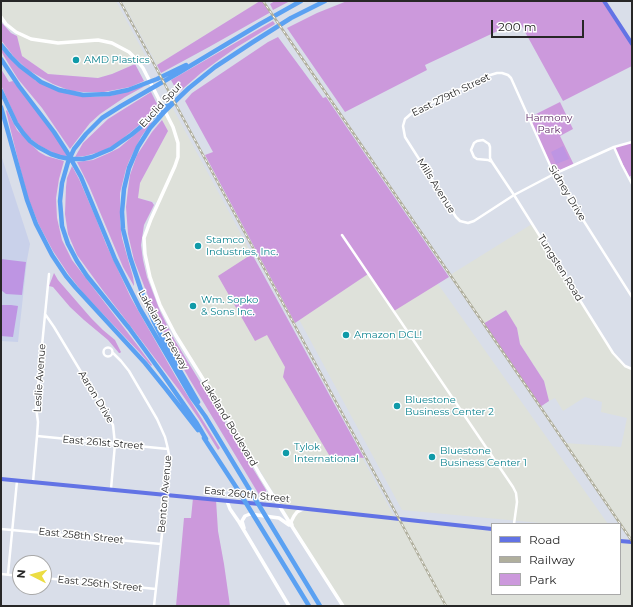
<!DOCTYPE html>
<html>
<head>
<meta charset="utf-8">
<style>
	body { margin:0 }
	#map { position:relative; width:633px; height:607px; overflow:hidden; background:#d9dee9; font-family:Montserrat,sans-serif }
	canvas { display:block }
	.frame { position:absolute; inset:0; border:2px solid #272727; pointer-events:none }
	.legend { position:absolute; left:491px; top:523px; width:130px; height:72px; box-sizing:border-box; background:#fff; border:1px solid #a9a9a9; margin:0; padding:5px 7px; list-style:none; font-size:12px; color:#272727 }
	.legend li { display:flex; align-items:center; gap:8px; height:20px }
	.legend b { width:20px; border:1px solid #a9a9a9 }
	.north { position:absolute; left:12px; top:555px; width:40px; height:40px; box-sizing:border-box; background:#fff; border:1px solid #a9a9a9; border-radius:50%; rotate:276deg; font-size:11px; font-weight:700; line-height:16px; text-align:center; color:#272727 }
	.north::after { content:''; display:block; margin:auto; width:14px; height:18px; background:#ecdd43; clip-path:polygon(50% 0,100% 100%,50% 72%,0 100%) }
	.scale { position:absolute; left:491px; top:20px; width:93px; height:18px; box-sizing:border-box; border:2px solid #272727; border-top:0; padding-left:5px; font-size:12px; line-height:14px; white-space:nowrap; color:#272727; -webkit-text-stroke:3px #fff; paint-order:stroke }
</style>
</head>
<body>
<div id="map">
<canvas width="633" height="607"></canvas>
<div class="frame"></div>
<ul class="legend">
<li><b style="height:5px;background:#6273e5"></b>Road</li>
<li><b style="height:5px;background:#b0af9d"></b>Railway</li>
<li><b style="height:11px;background:#cc99dc"></b>Park</li>
</ul>
<div class="north">N</div>
<div class="scale">200 m</div>
</div>
<script>
const c = document.querySelector('canvas').getContext('2d');
c.lineJoin = 'round';
function paint(path, color) {
  c.fillStyle = color;
  c.fill(path, 'evenodd');
}
function poly(rows) {
  const path = new Path2D();
  for (const r of rows) {
    if (r.length === 3) {
      path.moveTo(r[0] + r[2], r[1]);
      path.arc(r[0], r[1], r[2], 0, 2 * Math.PI);
      continue;
    }
    path.moveTo(r[0], r[1]);
    for (let i = 2; i < r.length; i += 2) path.lineTo(r[i], r[i + 1]);
  }
  return path;
}
function strokePath(path, color, width, dash) {
  c.strokeStyle = color;
  c.lineWidth = width;
  c.lineCap = dash ? 'butt' : 'round';
  c.setLineDash(dash || []);
  c.stroke(path);
}
function write(font, color, halo, rows, align = 'center') {
  c.font = font + ' Montserrat,sans-serif';
  c.lineWidth = 3;
  c.setLineDash([]);
  c.textBaseline = 'middle';
  c.strokeStyle = halo;
  c.fillStyle = color;
  for (const [text, x, y, turn = 0] of rows) {
    c.save();
    c.translate(x, y);
    c.rotate((+turn || 0) * Math.PI / 180);
    c.textAlign = isNaN(turn) ? turn : align;
    if (halo) c.strokeText(text, 0, 0);
    c.fillText(text, 0, 0);
    c.restore();
  }
}
const industrial = poly([
	[1,1,116,1,146,57,138,62,112,74,98,78,48,74,22,56,16,32,1,17],
	[122,1,260,1,157,65],
	[171,105,395,518,492,529,492,594,620,594,620,541,632,543,632,606,343,606,195,365,160,305,150,277,144,238,158,203,148,200,138,198,140,183,168,131,160,116],
	[326,126,608,524,551,524,402,510,227,186],
	[532,224,613,353,625,366,632,369,632,541,565,443,621,447,627,418,601,412,602,402,585,397,563,411,555,398,549,401,544,381,520,344,517,328,505,310,483,324,450,275]
]);
const education = poly([
	[1,155,30,244,27,260,18,342,1,341]
]);
const green = poly([
	[260,1,263,1,271,12,209,47,161,73,157,65],
	[275,1,290,1,273,10,270,4],
	[347,1,604,1,632,44,632,66,563,101,519,21,425,65,427,70,345,112,287,28,317,13],
	[273,21,275,24,237,47,220,59,201,73,178,93,171,80],
	[1,22,11,33,17,36,22,56,48,74,98,78,112,74,135,64,144,81,130,87,104,92,83,92,71,91,53,84,28,70,14,57,1,40],
	[278,37,323,98,326,97,449,277,394,311,368,274,295,323,205,155,213,152,185,101,192,93,268,42],
	[1,47,36,81,89,97,110,96,145,86,125,97,100,114,90,123,70,149,42,108,18,79,8,63,1,51],
	[1,69,9,82,13,81,51,130,67,155,66,157,58,155,40,146,31,139,24,132,16,119,1,85],
	[151,92,159,108,149,117,116,144,103,151,85,156,75,157,83,143,108,119],
	[560,102,573,129,560,136,574,165,554,174,528,118],
	[7,110,17,130,39,152,46,156,64,161,59,179,56,198,57,218,62,240,72,260,138,346,152,365,151,366,140,353,83,293,69,275,53,251,39,225,28,198,19,164,6,111],
	[162,120,168,131,140,183,138,198,152,202,154,205,144,225,141,245,143,260,147,277,160,311,174,339,266,490,266,493,263,498,261,498,190,380,173,350,155,314,134,260,128,234,126,207,128,189,130,175,137,155,152,132],
	[151,121,152,122,141,137,130,159,126,169,120,193,120,221,122,238,133,277,134,284,134,286,123,267,89,186,77,162,93,160,109,153,119,148],
	[632,142,632,175,629,177,614,147],
	[72,166,79,179,95,216,106,244,131,298,176,377,220,448,218,450,199,419,179,390,122,315,104,292,77,255,68,234,65,214,66,187,67,178],
	[252,254,364,458,329,455,283,377,285,367,267,335,255,341,218,276],
	[54,273,58,280,91,318,103,330,115,340,121,352,120,353,119,353,108,340,84,320,70,307,53,287,49,286],
	[506,310,517,328,520,344,544,381,549,401,540,407,483,324],
	[193,498,216,500,218,531,224,564,230,606,176,606,184,518,191,518]
]);
const pitch = poly([
	[563,146,569,159,556,164,551,152],
	[1,259,26,262,22,295,6,294,1,290],
	[1,305,11,305,18,306,13,337,1,336]
]);
const street = poly([
	[632,142,614,147,554,174,514,195,474,221,468,223,460,221,456,217,405,137,403,126,405,119,413,112,487,76,497,73,502,73,508,75,511,78,554,174,632,297],
	[614,147,622,165,632,184],
	[492,162,488,160,477,159,474,157,471,150,474,143,477,141,483,140,489,144,490,147,490,158,492,162,514,195,598,329,613,353,625,366,632,369],
	[342,235,513,487,516,493,517,502,514,524],
	[45,314,54,327,113,425,115,444,111,489],
	[108,352,4.5],
	[113,353,121,361,129,371,157,419,165,437,168,449,170,462,154,606],
	[37,436,168,449],
	[33,482,37,436,38,422,36,407,49,274],
	[1,529,161,544],
	[1,574,20,576],
	[8,574,17,481],
	[44,578,156,589]
]);
const secondary = poly([
	[1,17,6,24,16,32,31,39,58,43,98,40,112,43,129,52,135,58,143,68,173,127,178,143,178,157,175,166,151,219,144,238,145,254,150,277,160,305,175,334,236,432,260,475,293,528,343,606],
	[227,501,230,509,239,522,289,606],
	[292,525,291,522,294,516,297,512,303,509],
	[244,528,242,521,245,516,250,514,279,518,289,525]
]);
const primary = poly([
	[604,1,632,44],
	[1,479,280,506,492,529],
	[620,541,632,542]
]);
const highway = poly([
	[1,45,11,57,20,66,41,82,59,90,83,95,109,94,128,90,157,79,186,65],
	[1,59,19,86,54,132,67,152,81,177,115,259,140,309,192,398,205,416,320,606],
	[1,91,16,123,23,133,30,141,38,147,51,154,60,157,70,159,83,159,92,157,111,149,131,135,170,103],
	[1,107,27,200,36,224,52,255,66,276,76,288,145,363,166,389,198,430],
	[198,402,172,357,154,322,141,290,130,257,123,229,122,212,124,189,129,168,138,147,150,128,166,110,189,88,215,67,253,42,291,18,325,1],
	[204,438,238,490,309,606],
	[206,439,196,422,164,376,129,328,87,276,77,261,68,244,62,226,60,201,62,183,68,162,74,149,86,134,102,118,121,106,180,72,260,24,301,1]
]);
const rail = poly([
	[120,1,446,606],
	[263,1,632,541]
]);
const markers = [
	[76,60,4,"#0f9aa8"],
	[198,246,4,"#0f9aa8"],
	[193,306,4,"#0f9aa8"],
	[346,335,4,"#0f9aa8"],
	[397,406,4,"#0f9aa8"],
	[286,453,4,"#0f9aa8"],
	[432,457,4,"#0f9aa8"]
];
const cultureNames = [
	["AMD Plastics",84,60],
	["Stamco",206,240],
	["Industries, Inc.",206,252],
	["Wm. Sopko",201,300],
	["& Sons Inc.",201,312],
	["Amazon DCL!",354,335],
	["Bluestone",405,400],
	["Business Center 2",405,412],
	["Tylok",294,447],
	["International",294,459],
	["Bluestone",440,451],
	["Business Center 1",440,463]
];
const streetNames = [
	["East 279th Street",451,95,-26],
	["Euclid Spur",161,105,-47],
	["Mills Avenue",436,186,58],
	["Sidney Drive",567,193,59],
	["Tungsten Road",560,268,58],
	["Lakeland Freeway",163,330,60],
	["Leslie Avenue",40,378,-86],
	["Aaron Drive",96,397,59],
	["Lakeland Boulevard",229,423,59],
	["East 261st Street",103,443,5],
	["Benton Avenue",165,494,-85],
	["East 260th Street",247,495,6],
	["East 258th Street",81,536,6],
	["East 256th Street",100,584,6]
];
const parkNames = [
	["Harmony",549,118],
	["Park",549,130]
];
paint(industrial, '#dee1da');
paint(education, '#c9d1ea');
paint(green, '#cc99dc');
paint(pitch, '#be95e3');
strokePath(street, '#fff', 2.5);
strokePath(secondary, '#fff', 3.5);
strokePath(primary, '#6273e5', 4);
strokePath(highway, '#5ba1f2', 4.5);
strokePath(rail, '#b0af9d', 2.5);
strokePath(rail, '#fff', 1, [3]);
for (const [x, y, r, color] of markers) {
  const dot = new Path2D();
  dot.arc(x, y, r, 0, 2 * Math.PI);
  c.fillStyle = color;
  c.fill(dot);
  strokePath(dot, '#fff', 1.5);
}
write('10px', '#0d838f', '#fff', cultureNames, 'left');
write('10px', '#272727', '#fff', streetNames);
write('10px', '#561e5d', '#fff', parkNames);
</script>
</body>
</html>
